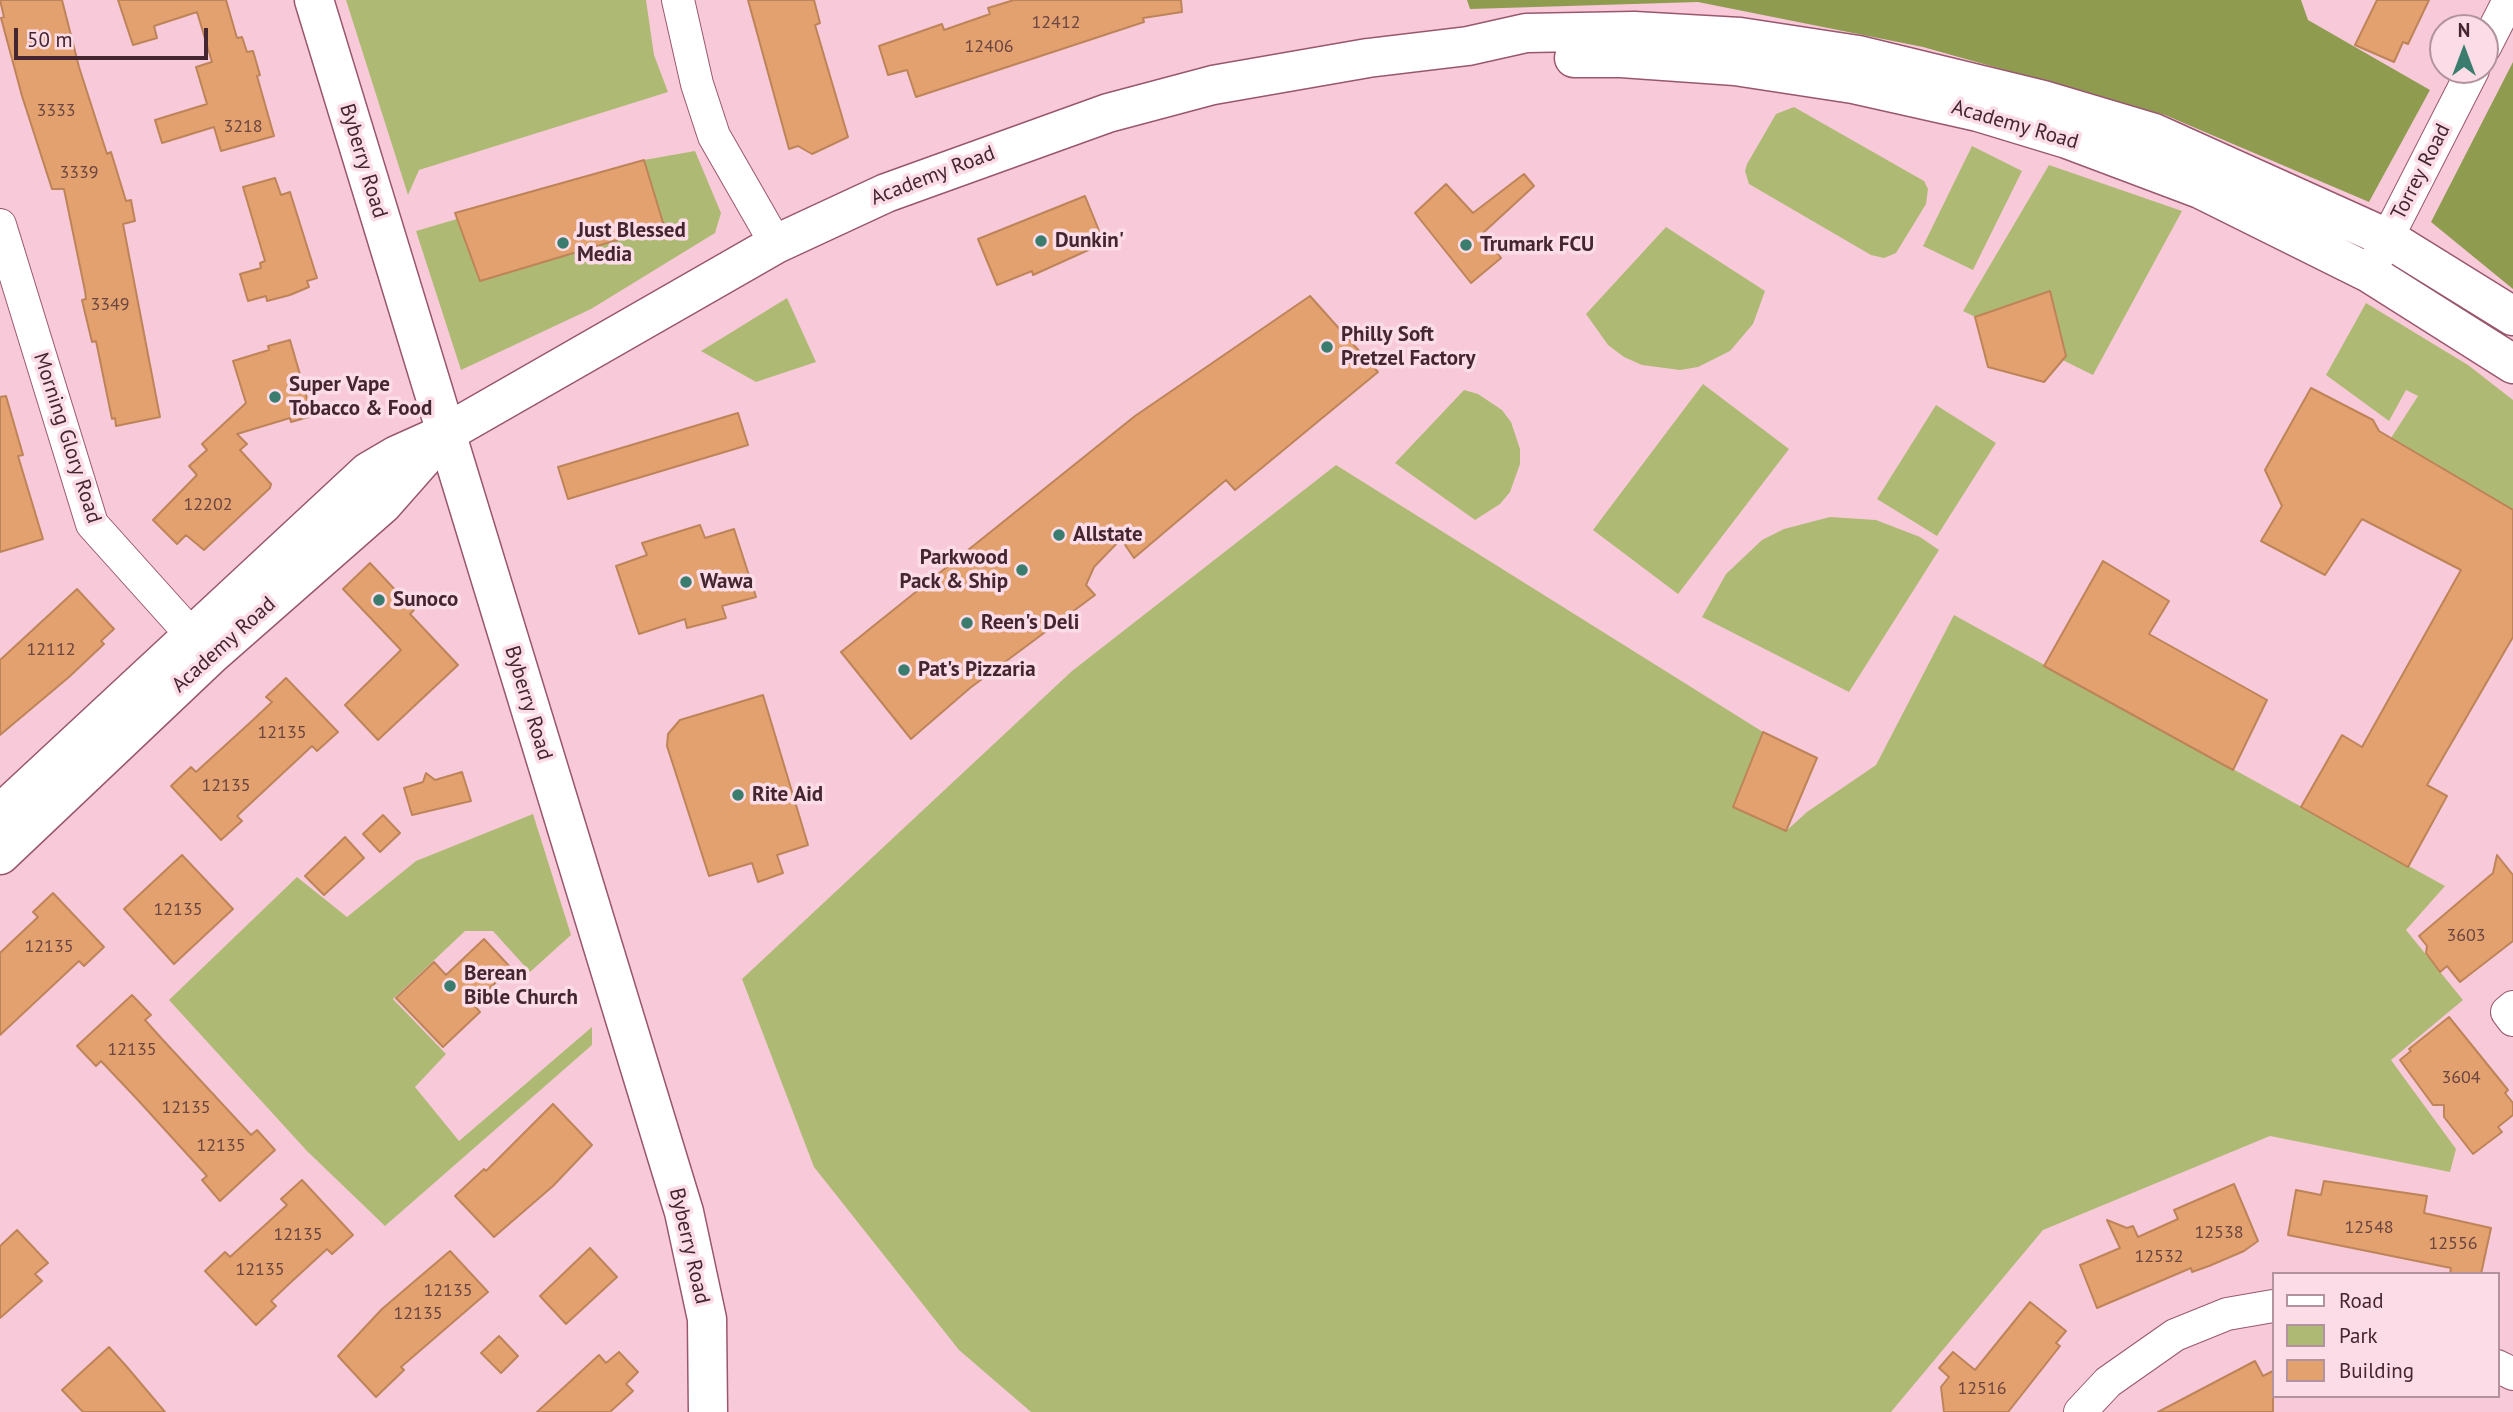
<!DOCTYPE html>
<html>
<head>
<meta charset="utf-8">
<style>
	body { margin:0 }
	#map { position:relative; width:2513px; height:1412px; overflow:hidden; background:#f8cad9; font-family:"PT Sans",sans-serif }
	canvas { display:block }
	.legend { position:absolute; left:2272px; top:1272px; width:228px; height:126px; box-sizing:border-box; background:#fcdce6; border:2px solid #b2939d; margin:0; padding:9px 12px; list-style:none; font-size:21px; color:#432630 }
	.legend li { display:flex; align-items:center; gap:14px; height:35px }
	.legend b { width:35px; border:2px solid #b2939d }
	.north { position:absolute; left:2429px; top:14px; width:70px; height:70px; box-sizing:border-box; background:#fcdce6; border:2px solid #b2939d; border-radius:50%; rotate:0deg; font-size:19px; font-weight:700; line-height:28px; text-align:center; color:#432630 }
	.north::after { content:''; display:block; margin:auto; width:24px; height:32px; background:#3a7d6e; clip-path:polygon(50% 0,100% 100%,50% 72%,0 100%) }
	.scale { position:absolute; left:14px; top:28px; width:194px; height:32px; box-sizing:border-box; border:4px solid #432630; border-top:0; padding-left:9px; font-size:21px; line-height:24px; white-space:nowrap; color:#432630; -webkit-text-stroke:5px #fcdce6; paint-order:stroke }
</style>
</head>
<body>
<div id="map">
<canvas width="2513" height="1412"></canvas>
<ul class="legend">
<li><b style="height:9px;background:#fff"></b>Road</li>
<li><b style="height:19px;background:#aeba74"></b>Park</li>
<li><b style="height:19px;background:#e3a16f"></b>Building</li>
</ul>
<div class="north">N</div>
<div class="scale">50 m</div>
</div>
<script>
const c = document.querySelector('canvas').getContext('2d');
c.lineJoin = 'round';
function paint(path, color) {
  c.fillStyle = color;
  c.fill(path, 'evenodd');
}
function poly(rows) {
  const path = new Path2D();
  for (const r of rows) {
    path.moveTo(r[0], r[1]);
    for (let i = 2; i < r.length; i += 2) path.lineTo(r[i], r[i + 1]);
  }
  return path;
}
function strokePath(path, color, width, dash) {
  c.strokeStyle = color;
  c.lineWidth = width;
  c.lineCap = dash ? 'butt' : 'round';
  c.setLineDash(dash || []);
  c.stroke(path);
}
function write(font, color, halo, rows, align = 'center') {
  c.font = font + ' "PT Sans",sans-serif';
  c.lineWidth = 7;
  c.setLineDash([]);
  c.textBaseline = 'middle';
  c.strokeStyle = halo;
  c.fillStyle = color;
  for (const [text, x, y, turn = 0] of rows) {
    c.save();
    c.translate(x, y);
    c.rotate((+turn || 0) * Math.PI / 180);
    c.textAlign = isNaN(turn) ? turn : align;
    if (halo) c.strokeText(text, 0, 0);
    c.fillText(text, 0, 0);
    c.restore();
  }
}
const green = poly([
	[346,0,646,0,654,55,668,92,419,170,408,195],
	[1794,107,1924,181,1928,189,1926,204,1896,253,1884,258,1871,255,1749,184,1745,171,1747,164,1776,114],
	[1972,146,2022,171,1973,270,1923,246],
	[695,151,721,213,715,233,591,309,461,370,416,231,457,219,480,281,664,226,644,160],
	[2049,165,2182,211,2093,375,1963,311],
	[1666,227,1765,291,1753,324,1730,351,1698,367,1680,370,1642,365,1624,357,1608,345,1586,314],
	[787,298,816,362,756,382,701,351],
	[2366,303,2468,365,2513,400,2513,510,2391,438,2418,396,2406,390,2389,421,2326,375],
	[1703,384,1789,449,1678,594,1593,530],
	[1464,390,1478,394,1502,410,1511,422,1520,449,1520,464,1510,492,1500,504,1475,520,1395,463],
	[1936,405,1996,443,1937,536,1877,499],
	[1336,465,1763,732,1734,807,1786,831,1807,812,1876,765,1954,615,2445,886,2406,930,2463,1000,2391,1060,2456,1149,2450,1172,2270,1136,2043,1230,1891,1412,1031,1412,959,1350,814,1167,742,979,1072,671],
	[1830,517,1876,520,1920,537,1939,550,1849,692,1702,617,1726,574,1762,540,1784,529],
	[533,814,571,935,530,972,493,931,465,931,393,999,446,1054,415,1087,459,1141,592,1027,592,1045,385,1226,307,1151,169,1000,297,877,347,917,416,861]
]);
const forest = poly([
	[1467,0,2301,0,2308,20,2430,90,2369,202,2165,115,1923,47,1698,2,1470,9],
	[2513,62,2513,289,2431,222]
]);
const building = poly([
	[0,0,62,0,79,67,107,154,111,152,126,201,131,200,135,221,123,224,160,417,116,426,115,418,112,419,96,341,92,342,82,300,86,299,85,291,64,189,52,189,22,96,1,18,4,17,0,0],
	[118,0,226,0,237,38,242,37,247,52,253,51,260,75,257,76,274,136,221,151,214,127,162,143,155,120,207,104,196,67,212,62,197,12,154,26,157,38,133,45,118,0],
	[748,0,814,0,820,23,815,25,848,137,812,154,798,146,789,149,748,0],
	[1014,0,1181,0,1182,12,1143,18,1144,22,916,97,907,70,888,75,879,46,942,24,944,30,990,14,988,8,1014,0],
	[2377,0,2429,0,2408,44,2403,42,2394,62,2355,45,2377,0],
	[644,160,664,226,480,281,455,213,644,160],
	[1524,174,1534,186,1483,233,1501,258,1471,283,1415,213,1446,184,1473,213,1524,174],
	[275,178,281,195,290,192,317,278,307,281,309,287,290,295,267,301,266,296,248,301,240,274,261,268,260,263,265,261,243,187,275,178],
	[1085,196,1104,243,1033,275,1032,271,997,285,978,239,1085,196],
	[2050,291,2066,356,2044,382,1988,367,1975,317,2050,291],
	[1310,296,1378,372,1235,490,1226,480,1134,558,1121,539,1094,567,1086,585,1095,595,970,688,911,739,841,652,1135,416,1310,296],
	[290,340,312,416,291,422,290,418,237,434,247,444,240,450,271,484,270,488,204,550,186,535,177,544,153,520,197,475,189,466,207,450,202,444,246,403,233,361,269,350,268,346,290,340],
	[2311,388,2373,420,2379,431,2513,510,2513,637,2427,785,2447,796,2408,867,2301,807,2342,735,2362,747,2461,570,2362,519,2325,575,2261,541,2282,506,2265,470,2311,388],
	[6,396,23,455,18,456,43,539,0,552,0,397,6,396],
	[738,413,748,445,568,499,558,467,738,413],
	[700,525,705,538,734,529,756,597,722,606,726,618,687,628,685,619,639,634,616,566,647,555,642,543,700,525],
	[2103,561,2169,601,2149,634,2267,700,2233,770,2044,666,2103,561],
	[370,563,414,610,410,614,458,665,378,740,345,705,401,650,343,589,370,563],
	[77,589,114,629,101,641,104,644,69,677,0,735,0,660,77,589],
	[286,678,338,732,317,751,312,746,237,816,242,821,221,840,171,786,191,767,196,772,253,720,272,702,266,697,286,678],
	[763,695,808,845,777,855,783,873,758,882,752,863,709,876,667,746,668,734,680,720,763,695],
	[1763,732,1817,758,1786,831,1733,807,1763,732],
	[462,772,471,801,412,815,404,788,423,782,426,773,435,780,462,772],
	[383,815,400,833,380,852,363,834,383,815],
	[345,837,364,858,324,895,305,876,345,837],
	[182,855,233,909,174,964,124,909,182,855],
	[2497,855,2513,875,2513,941,2460,982,2447,966,2440,972,2426,953,2427,946,2419,936,2493,873,2497,855],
	[53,893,104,947,84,966,79,961,0,1035,0,953,38,917,33,912,53,893],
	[484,939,511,968,473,1004,480,1012,443,1047,396,998,434,962,446,975,484,939],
	[132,995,151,1015,145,1020,162,1039,251,1135,257,1130,275,1150,220,1201,202,1180,207,1176,137,1099,101,1061,96,1066,77,1046,132,995],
	[2449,1017,2508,1090,2505,1093,2513,1103,2513,1115,2498,1127,2502,1132,2473,1154,2444,1117,2444,1105,2433,1105,2400,1060,2411,1051,2409,1049,2449,1017],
	[553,1104,592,1145,553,1186,494,1237,455,1196,484,1169,486,1171,553,1104],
	[302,1180,353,1235,332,1254,327,1249,290,1283,271,1301,276,1306,256,1325,205,1271,225,1252,230,1257,287,1205,281,1199,302,1180],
	[2324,1181,2427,1196,2424,1213,2491,1228,2481,1274,2450,1274,2451,1268,2288,1235,2296,1190,2321,1195,2324,1181],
	[2234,1184,2258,1241,2244,1251,2209,1266,2192,1272,2191,1268,2097,1308,2080,1265,2120,1248,2107,1220,2127,1228,2133,1226,2138,1237,2178,1219,2174,1210,2234,1184],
	[17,1230,48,1263,35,1274,42,1281,0,1318,0,1246,17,1230],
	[590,1248,617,1277,566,1324,540,1296,590,1248],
	[450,1251,488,1292,401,1367,404,1370,376,1397,338,1356,382,1309,450,1251],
	[2030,1302,2066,1331,2056,1343,2060,1346,2008,1412,1944,1412,1941,1387,1949,1377,1939,1368,1953,1352,1975,1370,2030,1302],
	[499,1336,518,1356,501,1373,481,1353,499,1336],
	[109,1347,127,1367,165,1412,83,1412,62,1390,109,1347],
	[619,1352,638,1372,626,1384,633,1391,610,1412,537,1412,599,1355,606,1363,619,1352],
	[2255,1361,2263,1376,2273,1371,2273,1412,2158,1412,2255,1361]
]);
const minor = poly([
	[678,0,697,84,714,136,776,244],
	[2485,47,2509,0],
	[0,225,92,524,207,652],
	[2376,260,2473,70],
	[2513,1007,2507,1012,2513,1020],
	[2497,1366,2513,1374],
	[2080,1412,2108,1382,2175,1335,2227,1314,2273,1306]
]);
const tertiary = poly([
	[314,0,684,1212,707,1319,708,1412]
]);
const secondary = poly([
	[1574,58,1621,58,1735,66,1853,84,1978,112,2067,139,2200,189,2369,273,2513,364],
	[0,814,368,472,397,455,446,433,776,244,886,193,1108,113,1213,85,1368,58,1468,46,1526,33,1634,31,1740,37,1858,55,2043,100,2154,133,2387,238,2513,316],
	[0,855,211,655,383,504,435,445]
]);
const markers = [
	[1041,241,7,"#3a7d6e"],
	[563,243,7,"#3a7d6e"],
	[1466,245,7,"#3a7d6e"],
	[1327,347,7,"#3a7d6e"],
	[275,397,7,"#3a7d6e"],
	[1059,535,7,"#3a7d6e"],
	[1022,570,7,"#3a7d6e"],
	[686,582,7,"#3a7d6e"],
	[379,600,7,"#3a7d6e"],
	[967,623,7,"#3a7d6e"],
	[904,670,7,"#3a7d6e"],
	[738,795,7,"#3a7d6e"],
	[450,986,7,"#3a7d6e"]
];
const numberNames = [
	["12412",1056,23],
	["12406",989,47],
	["3333",56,111],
	["3218",243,127],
	["3339",79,173],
	["3349",110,305],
	["12202",208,505],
	["12112",51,650],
	["12135",282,733],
	["12135",226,786],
	["12135",178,910],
	["3603",2466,936],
	["12135",49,947],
	["12135",132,1050],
	["3604",2461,1078],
	["12135",186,1108],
	["12135",221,1146],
	["12548",2369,1228],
	["12538",2219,1233],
	["12135",298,1235],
	["12556",2453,1244],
	["12532",2159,1257],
	["12135",260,1270],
	["12135",448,1291],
	["12135",418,1314],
	["12516",1982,1389]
];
const streetNames = [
	["Academy Road",2015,125,16],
	["Byberry Road",363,161,73],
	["Torrey Road",2421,172,-63],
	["Academy Road",933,176,-21],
	["Morning Glory Road",67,438,72],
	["Academy Road",224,645,-42],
	["Byberry Road",528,703,73],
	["Byberry Road",689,1246,77]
];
const poiNames = [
	["Just Blessed",577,231],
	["Media",577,255],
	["Dunkin'",1055,241],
	["Trumark FCU",1480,245],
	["Philly Soft",1341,335],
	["Pretzel Factory",1341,359],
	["Super Vape",289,385],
	["Tobacco & Food",289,409],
	["Allstate",1073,535],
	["Parkwood",1008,558,"right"],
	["Pack & Ship",1008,582,"right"],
	["Wawa",700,582],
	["Sunoco",393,600],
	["Reen's Deli",981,623],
	["Pat's Pizzaria",918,670],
	["Rite Aid",752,795],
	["Berean",464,974],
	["Bible Church",464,998]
];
paint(green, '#aeba74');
paint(forest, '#8f9c50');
paint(building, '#e3a16f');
strokePath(building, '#be8459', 2);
strokePath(minor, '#99576f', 34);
strokePath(tertiary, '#99576f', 41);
strokePath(secondary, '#99576f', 41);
strokePath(minor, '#fff', 32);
strokePath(tertiary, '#fff', 38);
strokePath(secondary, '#fff', 38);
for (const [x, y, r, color] of markers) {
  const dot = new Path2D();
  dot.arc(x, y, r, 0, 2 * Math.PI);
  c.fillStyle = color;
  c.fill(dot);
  strokePath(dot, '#fcdce6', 2.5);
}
write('18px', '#6b4540', null, numberNames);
write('21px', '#432630', '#fcdce6', streetNames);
write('bold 21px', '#432630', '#fcdce6', poiNames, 'left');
</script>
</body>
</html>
